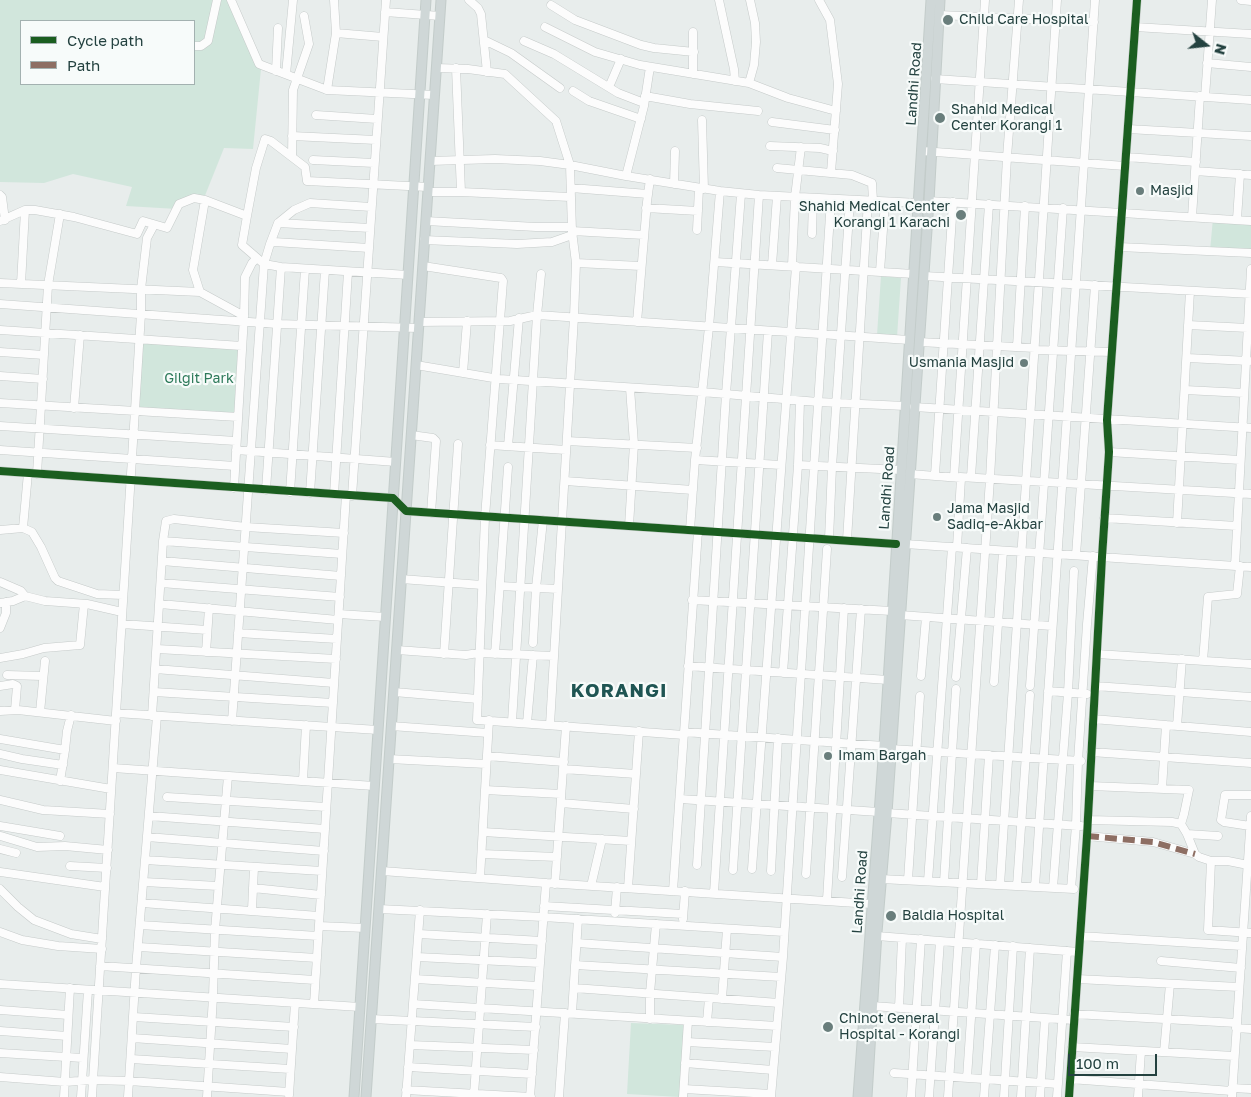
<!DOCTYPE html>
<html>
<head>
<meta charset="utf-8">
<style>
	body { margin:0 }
	#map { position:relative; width:1251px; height:1097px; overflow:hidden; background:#e8edec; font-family:"Golos Text",sans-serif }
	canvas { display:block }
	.legend { position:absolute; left:20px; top:20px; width:175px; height:65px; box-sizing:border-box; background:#f7fbfa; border:1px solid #a3b1b0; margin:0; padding:6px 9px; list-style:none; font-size:15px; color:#244240 }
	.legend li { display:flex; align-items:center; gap:10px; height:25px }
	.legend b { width:25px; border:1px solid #a3b1b0 }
	.north { position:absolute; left:1181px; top:20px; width:50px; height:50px; -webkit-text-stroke:4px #f7fbfa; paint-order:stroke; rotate:106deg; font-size:14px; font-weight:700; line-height:20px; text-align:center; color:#244240 }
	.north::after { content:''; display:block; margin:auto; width:18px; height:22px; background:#244240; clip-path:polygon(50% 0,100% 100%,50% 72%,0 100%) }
	.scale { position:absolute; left:1068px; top:1054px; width:89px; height:22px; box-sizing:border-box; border:2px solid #244240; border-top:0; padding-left:6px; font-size:15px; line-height:18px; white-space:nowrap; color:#244240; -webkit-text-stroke:4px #f7fbfa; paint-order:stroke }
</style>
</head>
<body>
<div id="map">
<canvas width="1251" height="1097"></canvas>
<ul class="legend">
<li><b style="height:6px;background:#1b5e20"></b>Cycle path</li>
<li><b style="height:6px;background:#8d6e63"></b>Path</li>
</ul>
<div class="north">N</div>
<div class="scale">100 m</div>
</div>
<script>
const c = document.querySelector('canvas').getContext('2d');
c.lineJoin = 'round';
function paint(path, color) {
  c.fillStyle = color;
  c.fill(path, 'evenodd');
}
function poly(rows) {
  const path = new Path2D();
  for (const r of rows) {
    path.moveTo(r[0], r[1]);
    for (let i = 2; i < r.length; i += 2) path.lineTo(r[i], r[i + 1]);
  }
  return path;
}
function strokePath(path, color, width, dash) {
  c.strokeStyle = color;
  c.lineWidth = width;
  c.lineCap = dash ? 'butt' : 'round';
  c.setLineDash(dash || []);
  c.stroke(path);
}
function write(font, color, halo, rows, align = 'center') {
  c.font = font + ' "Golos Text",sans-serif';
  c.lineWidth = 4.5;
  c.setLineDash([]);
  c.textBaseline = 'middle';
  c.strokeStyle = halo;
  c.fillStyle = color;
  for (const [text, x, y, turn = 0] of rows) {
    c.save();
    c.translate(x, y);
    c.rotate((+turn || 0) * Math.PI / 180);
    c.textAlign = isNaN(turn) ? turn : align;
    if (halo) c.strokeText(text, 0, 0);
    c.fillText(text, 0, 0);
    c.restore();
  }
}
const green = poly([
	[0,0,229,0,261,69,253,149,224,148,204,198,196,197,177,209,126,206,132,187,73,174,44,183,0,182],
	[21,21,194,21,194,84,21,84],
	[1213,218,1251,221,1251,253,1210,251],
	[881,276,901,278,897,337,877,335],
	[139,340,242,346,238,417,135,412],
	[631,1023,684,1025,680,1097,627,1094]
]);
const minor = poly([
	[231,0,259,64,264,66,327,90,434,95],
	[469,0,478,8,481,14,487,72],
	[719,0,734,69,735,81],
	[819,0,830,20,838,84,831,172],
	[1241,0,1251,1],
	[551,5,575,20,641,45,654,48,694,52],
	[385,12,440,16],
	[939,15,1094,22],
	[545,27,595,52,640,65,749,83,788,98,836,111],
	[1135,27,1251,34],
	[336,33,383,37],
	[484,40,511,53,560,88],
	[524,41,554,54,618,93,644,103],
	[194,46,201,46,208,41,217,0],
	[1207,63,1251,67],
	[436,68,468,69,505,74,556,121,570,165,572,231,576,263,574,317,550,725],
	[456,68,461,192],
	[276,71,278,28],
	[286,74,293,0],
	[693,74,693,32],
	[935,79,1251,100],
	[749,83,754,65,756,42,755,23,750,0],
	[609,87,621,59],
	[327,90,336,33,334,0],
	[573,91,589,101,641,119],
	[645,96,690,104,758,111],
	[1205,97,1212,0],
	[316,115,377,119],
	[702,120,704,189],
	[772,122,835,130],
	[1128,129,1251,136],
	[292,136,376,140],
	[770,146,820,148,833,151],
	[922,151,1125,166],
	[292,156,293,90,309,44,304,16],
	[1126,157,1196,162],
	[313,160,374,163],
	[430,161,495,159,540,161,570,165,626,176,720,191,759,195,919,203],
	[777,168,852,175,872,183,873,201],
	[1195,171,1251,175],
	[626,176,644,106,650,67],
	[674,184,675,151],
	[571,188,648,194],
	[428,192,461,192,570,197],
	[0,195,2,197,5,220],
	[929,201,1251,221],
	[646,208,698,211],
	[247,216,256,168,265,139,271,141,305,167,307,181,428,187],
	[1192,217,1200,96],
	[1237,219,1240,174],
	[0,221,25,210,35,210,74,217,137,234,143,221,167,228,179,204,194,198,205,200,247,216,242,245,264,264,281,267,408,275],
	[426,221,536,227,572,227],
	[278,223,370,228],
	[697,230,699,188],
	[572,231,644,235],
	[812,234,813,198],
	[424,240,517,244,552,242,572,235],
	[270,244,278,223,294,210,310,203,371,207],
	[1119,247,1251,253],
	[715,262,914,274],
	[576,263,641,266],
	[772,265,777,196],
	[423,266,501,278,503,281,485,517,477,720,684,735],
	[792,266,795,197,801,147],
	[880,271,885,202],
	[924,276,1251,294],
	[0,283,200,292,244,316],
	[21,284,25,210],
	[200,292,193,270,205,200],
	[0,304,277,324,418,328],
	[419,322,510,321,537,315,909,340],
	[637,322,647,202,650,179],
	[1188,325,1248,328],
	[0,330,242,346],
	[919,342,1035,348],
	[1017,347,1025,206],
	[1035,350,1112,352],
	[0,352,44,355],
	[1187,358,1249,361],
	[416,365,499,379,702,392,818,402,905,406],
	[463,373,467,321],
	[0,376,43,379],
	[1185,390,1244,393],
	[0,403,238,417],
	[914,407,1251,428],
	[74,408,80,335],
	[0,426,236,441],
	[411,435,433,438,436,441,431,513],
	[567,441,697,448],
	[490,445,566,450],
	[508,446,519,318],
	[0,450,235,466],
	[236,450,396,462],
	[1109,452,1240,460],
	[695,460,781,465],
	[798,465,901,470],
	[0,471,393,498,406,511,896,544],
	[37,474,48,285,60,214],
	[910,474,961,478,957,547],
	[935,475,953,202],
	[954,477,985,0],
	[960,477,1251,494],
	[971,477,989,204],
	[565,481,693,490],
	[234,488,244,316,245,277,252,263,257,258],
	[266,490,281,267],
	[290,492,305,269],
	[310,493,325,270],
	[334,494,348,272],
	[352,496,386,0],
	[1104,518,1237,526],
	[1177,523,1190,291],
	[629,526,634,444,630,388],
	[23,528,28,473],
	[0,530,23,528,32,532,41,547,55,578,58,581,97,594,123,595],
	[690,530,695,460,709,327,720,191],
	[829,539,832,467,850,200],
	[847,540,868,201],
	[163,541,342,554],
	[905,544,1251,567],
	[1076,555,1095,285],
	[162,561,341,576],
	[1235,566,1251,269],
	[401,579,482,585],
	[0,582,21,591,25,596,45,601,87,604,122,612],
	[161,583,340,597],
	[500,586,558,589],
	[692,600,892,611],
	[0,603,13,601,25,596],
	[160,604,338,620],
	[339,614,385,617],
	[900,615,1052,626],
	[122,624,207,630],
	[0,628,6,613,6,602],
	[238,633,337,639],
	[533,643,536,588,543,520],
	[157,649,336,659],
	[397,650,466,655,478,653,554,656],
	[206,652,209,608],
	[444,654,458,444],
	[495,654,508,467],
	[1097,654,1251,664],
	[0,658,23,654,44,648,80,645,84,604],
	[1203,661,1208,597,1237,594,1240,566],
	[688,666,888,680],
	[155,669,334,683],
	[783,673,798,465,800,401],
	[7,675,42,676],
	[921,676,926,617],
	[956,677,967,548],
	[994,682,1003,551],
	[0,686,13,684,17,686,15,710],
	[1030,686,1063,208],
	[1095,686,1251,697],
	[1048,691,1087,694],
	[154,692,333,703],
	[394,692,478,699],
	[0,711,18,710,116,721],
	[40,712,45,661],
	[116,713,378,730],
	[152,716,163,541,166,521,174,519,246,527,344,533],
	[1093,719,1251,732],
	[232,721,264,264,270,244,274,242,369,248],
	[512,722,537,315,541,274],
	[527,723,533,655],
	[391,726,488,733],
	[1177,726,1182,659],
	[684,732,884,746],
	[0,739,65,750],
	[891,749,1081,761],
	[1091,752,1251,763],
	[0,754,22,759,63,765],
	[487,756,564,762],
	[389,759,486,764],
	[113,768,374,786],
	[563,769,636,774],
	[0,770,111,789],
	[60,781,65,750,67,731,71,715],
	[303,781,306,725],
	[1090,786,1189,790,1184,814,1181,824],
	[1162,789,1166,725],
	[485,790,561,794],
	[167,797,326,807],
	[680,799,879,812],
	[0,800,43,810,110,814],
	[561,803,634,809],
	[887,813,1081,826],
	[149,816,325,829],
	[1088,820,1172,822,1181,824,1187,834,1195,854,1199,857,1211,861,1208,930,1251,933],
	[0,826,60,836],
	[1250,826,1224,822,1221,820,1225,795,1251,795],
	[483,832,631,841],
	[1187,834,1218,836],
	[1,836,37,847,65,846,108,850],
	[1087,836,1153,842,1195,854],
	[147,837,324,851],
	[0,849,16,853],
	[482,854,557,857],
	[145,860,322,871],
	[1211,861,1228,861,1248,865],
	[697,865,726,394,741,194],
	[70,866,107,868],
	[752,869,796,266],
	[733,870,768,331],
	[382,871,546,883,872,904],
	[771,871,778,738],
	[0,872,105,887],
	[806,874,827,549],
	[842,877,861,609],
	[480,878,489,720],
	[881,879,1074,889],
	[908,880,920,696],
	[928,881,952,547],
	[144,882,218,886],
	[944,882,956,689],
	[555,884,566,726],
	[981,884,989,755],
	[1000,885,1057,0],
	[591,886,602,839],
	[1017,886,1030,695],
	[1035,887,1095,0],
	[253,888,321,895],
	[628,888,639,731],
	[1053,888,1068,693,1074,571],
	[0,889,18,907,34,920,71,934,102,939],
	[1071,889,1076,825,1078,761,1087,624,1093,556],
	[673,891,698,531],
	[714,893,759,195],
	[827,900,844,608],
	[142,903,319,916],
	[544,906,683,914],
	[379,909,543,917,784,932],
	[252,910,254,867],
	[615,913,617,887],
	[683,919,685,891],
	[140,925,318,936],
	[319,926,365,928],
	[0,932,22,940,58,946,102,949],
	[419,934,542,941],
	[877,936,1079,952],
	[1080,936,1242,946],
	[577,943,783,957],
	[139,947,317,958],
	[417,957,540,963],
	[1161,961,1241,968],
	[575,965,781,977],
	[100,966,315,980],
	[415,979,538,986],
	[1077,979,1239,987],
	[0,984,360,1007],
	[574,988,779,1003],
	[722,999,727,929],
	[314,1004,346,495],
	[413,1004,777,1026],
	[872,1006,1074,1020],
	[899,1008,902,938],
	[0,1010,68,1015],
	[572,1013,578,919],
	[1074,1014,1237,1023],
	[134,1017,294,1027],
	[371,1019,536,1027],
	[650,1019,650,993,656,924],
	[707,1022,709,998],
	[1236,1028,1251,1029],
	[0,1031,67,1036],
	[132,1038,292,1049],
	[687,1042,775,1047],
	[410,1045,534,1050],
	[1072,1047,1234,1056],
	[1164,1052,1170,984],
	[0,1053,83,1058],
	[131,1059,290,1069],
	[685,1063,773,1070],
	[408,1067,532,1074],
	[894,1073,1058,1084],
	[0,1077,65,1082,93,1080,129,1081,289,1092],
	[967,1078,976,943],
	[1070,1079,1232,1091],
	[1232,1088,1251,1089],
	[684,1089,771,1094],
	[406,1090,531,1097],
	[474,1094,487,914],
	[289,1095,295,1003],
	[64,1097,70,988],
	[81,1097,88,990],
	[92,1097,141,314,141,289,147,238,154,225],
	[128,1097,136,968,157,716],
	[207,1097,213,997,215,930,228,776],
	[406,1097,420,910],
	[530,1097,546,883],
	[559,1097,565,1013],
	[683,1097,688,1021],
	[771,1097,783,957,831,199],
	[911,1097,921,939],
	[929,1097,940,941],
	[948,1097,990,479,1007,157,1019,0],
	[984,1097,995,945],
	[1004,1097,1013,946],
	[1021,1097,1030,948],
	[1040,1097,1045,1018],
	[1057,1097,1067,951],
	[1069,1097,1087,836,1102,557,1109,452,1107,420,1137,0],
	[1138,1097,1141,1051],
	[1232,1097,1251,816]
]);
const major = poly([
	[354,1097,426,0],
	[366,1097,441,0],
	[858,1097,884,746,931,0],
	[867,1097,877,932,887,813,929,201,940,0]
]);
const quiet = poly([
	[1087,836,1153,842,1195,854]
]);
const cycleway = poly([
	[0,471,393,498,406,511,896,544],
	[1069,1097,1087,836,1102,557,1109,452,1107,420,1137,0]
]);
const markers = [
	[948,20,6,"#697e7c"],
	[940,118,6,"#697e7c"],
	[1140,191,5,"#697e7c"],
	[961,215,6,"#697e7c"],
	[1024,363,5,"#697e7c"],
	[937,517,5,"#697e7c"],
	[828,756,5,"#697e7c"],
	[891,916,6,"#697e7c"],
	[828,1027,6,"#697e7c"]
];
const poiNames = [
	["Child Care Hospital",959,20],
	["Shahid Medical",951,110],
	["Center Korangi 1",951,126],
	["Masjid",1150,191],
	["Shahid Medical Center",950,207,"right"],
	["Korangi 1 Karachi",950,223,"right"],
	["Usmania Masjid",1014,363,"right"],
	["Jama Masjid",947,509],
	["Sadiq-e-Akbar",947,525],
	["Imam Bargah",838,756],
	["Baldia Hospital",902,916],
	["Chinot General",839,1019],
	["Hospital - Korangi",839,1035]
];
const streetNames = [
	["Landhi Road",914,84,-86],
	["Landhi Road",887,488,-86],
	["Landhi Road",860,892,-86]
];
const parkNames = [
	["Gilgit Park",199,379]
];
const districtNames = [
	["KORANGI",619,691]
];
paint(green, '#d1e6dc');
strokePath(minor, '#c5cac9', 9);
strokePath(major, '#c3ccca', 11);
strokePath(minor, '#fcfcfc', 8);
strokePath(major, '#cfd7d7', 9);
strokePath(quiet, '#8d6e63', 6, [12, 6]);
strokePath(cycleway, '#1b5e20', 8);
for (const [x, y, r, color] of markers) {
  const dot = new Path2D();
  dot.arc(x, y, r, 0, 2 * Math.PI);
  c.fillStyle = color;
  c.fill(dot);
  strokePath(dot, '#f7fbfa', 2);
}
write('14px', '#244240', '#f7fbfa', poiNames, 'left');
write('14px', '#244240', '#f7fbfa', streetNames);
write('14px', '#2d7a5a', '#f7fbfa', parkNames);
c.letterSpacing = '1px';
write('bold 19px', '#1f5553', '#f7fbfa', districtNames);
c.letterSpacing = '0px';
</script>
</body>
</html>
